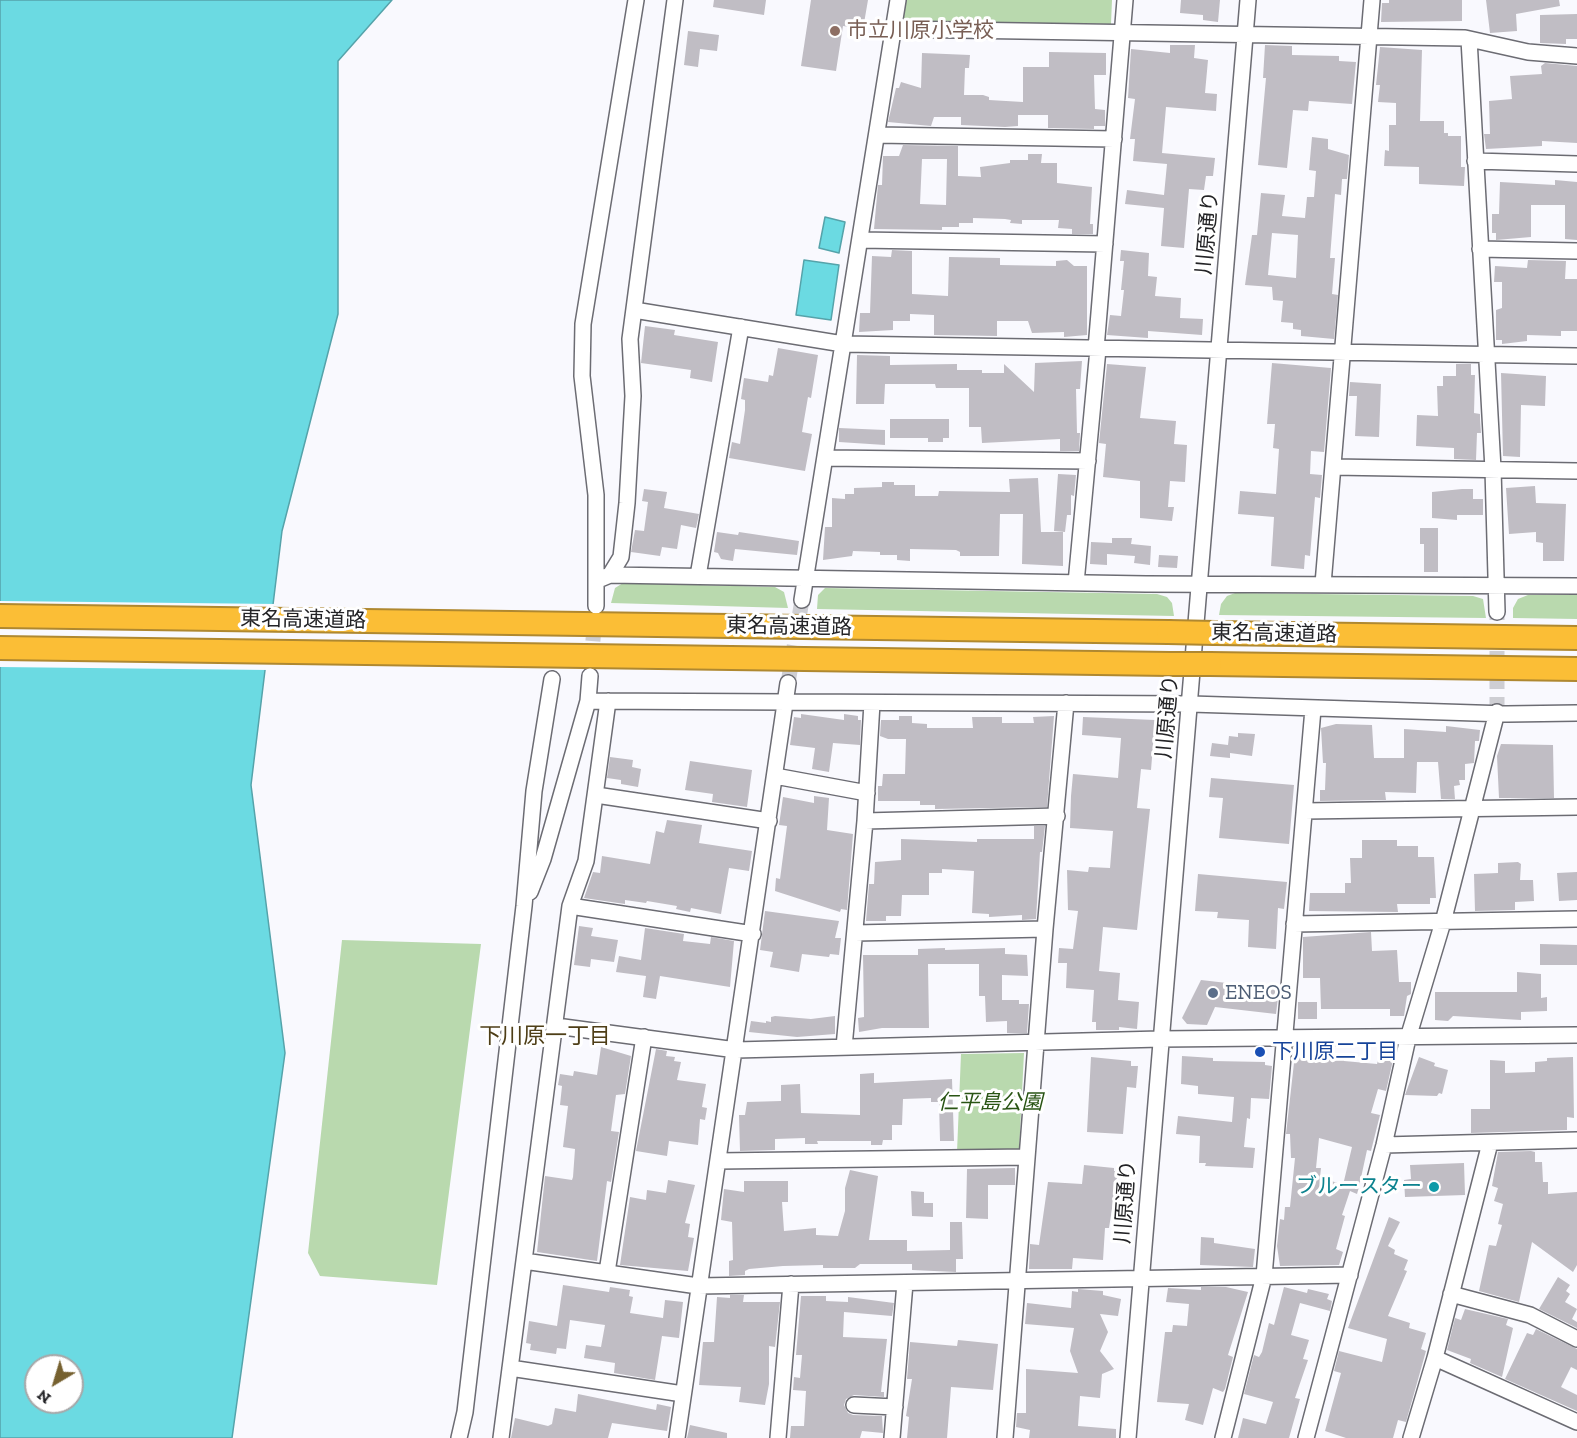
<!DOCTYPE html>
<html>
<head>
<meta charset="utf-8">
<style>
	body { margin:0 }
	#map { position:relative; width:1577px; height:1438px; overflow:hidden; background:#f9f9fe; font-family:"Zilla Slab",serif }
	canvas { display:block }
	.north { position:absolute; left:24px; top:1354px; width:60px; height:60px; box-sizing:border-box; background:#fff; border:2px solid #a7a7a8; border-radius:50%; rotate:218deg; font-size:16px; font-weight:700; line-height:24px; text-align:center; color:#232326 }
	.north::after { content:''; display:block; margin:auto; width:21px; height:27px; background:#766130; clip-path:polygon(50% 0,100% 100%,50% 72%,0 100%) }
</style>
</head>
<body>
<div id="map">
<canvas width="1577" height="1438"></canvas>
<div class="north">N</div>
</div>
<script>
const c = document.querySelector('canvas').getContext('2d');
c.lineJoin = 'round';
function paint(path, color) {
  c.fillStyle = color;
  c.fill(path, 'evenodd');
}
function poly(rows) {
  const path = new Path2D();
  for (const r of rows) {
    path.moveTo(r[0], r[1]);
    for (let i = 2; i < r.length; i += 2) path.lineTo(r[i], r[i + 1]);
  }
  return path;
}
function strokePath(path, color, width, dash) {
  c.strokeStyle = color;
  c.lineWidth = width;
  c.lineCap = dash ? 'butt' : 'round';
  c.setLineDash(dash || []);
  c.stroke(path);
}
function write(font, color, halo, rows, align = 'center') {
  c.font = font + ' "Zilla Slab","Noto Sans JP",serif';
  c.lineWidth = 6;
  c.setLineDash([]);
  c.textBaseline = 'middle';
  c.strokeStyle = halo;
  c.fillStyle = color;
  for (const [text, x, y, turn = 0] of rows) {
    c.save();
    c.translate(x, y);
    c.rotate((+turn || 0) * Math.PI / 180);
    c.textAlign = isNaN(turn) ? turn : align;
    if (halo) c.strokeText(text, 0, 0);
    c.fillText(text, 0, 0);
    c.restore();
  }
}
const green = poly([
	[904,0,1112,0,1111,24,901,21],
	[623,583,775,587,784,592,788,608,611,603,615,588],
	[825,588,1157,594,1167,597,1172,603,1174,616,817,609,818,595],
	[1235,593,1473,596,1483,599,1486,618,1219,615,1221,604,1227,596],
	[1528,595,1577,595,1577,619,1513,618,1513,608,1518,599],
	[342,940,481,944,437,1285,320,1276,308,1253],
	[1024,1053,1019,1152,957,1152,961,1054]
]);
const water = poly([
	[0,0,392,0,338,61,338,314,282,531,251,785,285,1053,232,1438,0,1438,0,0],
	[36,1366,72,1366,72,1402,36,1402,36,1366],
	[825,217,845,222,839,253,819,248,825,217],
	[804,260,839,265,831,320,796,315,804,260]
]);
const pier = poly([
	[0,601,277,604,268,670,0,667]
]);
const building = poly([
	[714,0,766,0,764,15,713,7],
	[811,0,868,0,863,29,843,26,836,71,801,66],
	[1181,0,1220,0,1218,22,1203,20,1203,15,1180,13],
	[1389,0,1462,0,1462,21,1381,22,1382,3,1389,3],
	[1486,0,1559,0,1560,6,1516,14,1517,31,1490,33],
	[1577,14,1577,39,1566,39,1566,44,1540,43,1540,15],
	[688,31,719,35,717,51,700,49,698,67,684,65],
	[1170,45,1195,45,1194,58,1208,60,1205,93,1217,94,1216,111,1166,107,1162,153,1215,158,1213,176,1206,176,1204,190,1189,189,1184,248,1161,246,1164,208,1125,204,1127,190,1164,195,1167,164,1133,161,1135,139,1130,139,1135,99,1128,98,1131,49,1170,53],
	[1265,45,1292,46,1292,55,1339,56,1339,61,1356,62,1352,104,1309,101,1308,111,1293,110,1287,168,1258,165,1266,78,1263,78],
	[1380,47,1422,50,1420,121,1444,121,1444,133,1448,133,1448,136,1461,136,1461,167,1465,167,1464,186,1419,184,1419,167,1384,166,1385,150,1389,151,1389,125,1396,125,1396,103,1378,102,1380,85,1376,85],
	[1049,52,1106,53,1106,75,1094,75,1095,109,1105,110,1105,126,1094,126,1094,129,1048,128,1048,115,1018,115,1018,126,1005,127,961,125,961,117,934,117,931,126,888,122,896,88,899,88,901,82,921,88,922,53,970,55,969,68,965,68,964,95,983,95,989,97,989,100,1023,102,1023,67,1049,67],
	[1545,63,1577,66,1577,143,1542,141,1542,146,1486,149,1484,134,1490,134,1489,101,1512,99,1510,76,1542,74,1541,66],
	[1312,137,1328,139,1328,149,1349,155,1347,179,1342,179,1341,195,1335,194,1330,258,1335,258,1332,294,1338,295,1334,339,1301,336,1301,330,1293,329,1293,323,1281,322,1283,301,1273,300,1272,287,1245,285,1252,235,1257,235,1261,193,1285,195,1282,216,1305,218,1307,197,1314,197,1316,171,1309,170],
	[1272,233,1298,235,1296,278,1268,275],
	[903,145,958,146,958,176,981,177,980,167,1010,163,1010,160,1028,160,1028,154,1042,154,1041,163,1057,163,1057,183,1092,187,1090,224,1093,224,1093,234,1072,234,1072,229,1058,228,1059,220,1022,220,1022,224,1010,223,1011,220,1005,219,973,218,973,223,959,223,959,227,942,227,942,230,874,229,878,185,882,185,883,156,899,156],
	[922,159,947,159,946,205,920,204],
	[1555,180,1577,182,1577,240,1565,239,1565,205,1531,205,1531,237,1496,240,1496,233,1492,233,1492,214,1499,214,1500,182,1555,185],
	[892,250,912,251,912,294,948,296,949,257,1000,258,1000,265,1056,266,1056,261,1067,260,1074,266,1087,266,1087,335,1064,337,1064,332,1032,333,1028,321,997,321,997,336,934,335,934,315,910,314,910,321,893,321,893,330,859,332,860,313,870,313,872,256,891,257],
	[1121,250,1149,253,1148,276,1157,277,1155,296,1181,298,1180,318,1203,319,1202,335,1148,331,1148,338,1107,335,1110,315,1121,316,1124,290,1121,290,1124,261,1120,261],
	[1528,260,1566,261,1565,279,1577,279,1577,331,1561,331,1561,336,1527,335,1527,341,1502,344,1502,340,1496,340,1496,310,1502,308,1502,282,1494,282,1495,266,1527,268],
	[645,326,675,330,674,335,718,342,712,382,690,378,691,370,641,363],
	[778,348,818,355,811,398,808,397,802,432,812,434,805,471,729,458,732,442,740,444,745,410,745,400,741,399,744,378,768,382,769,375,773,376],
	[857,355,890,356,890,365,957,364,957,370,982,370,982,373,1004,373,1004,364,1034,392,1035,363,1082,361,1080,389,1076,389,1077,433,1080,433,1079,451,1060,451,1060,439,982,443,981,427,969,427,969,388,936,388,935,384,885,384,884,404,856,404],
	[1272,363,1331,368,1324,452,1311,451,1310,474,1322,475,1320,498,1315,497,1310,556,1305,555,1304,569,1271,566,1274,517,1238,514,1240,491,1276,494,1279,449,1273,448,1275,424,1267,424],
	[1107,364,1146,367,1140,418,1176,421,1174,444,1187,445,1185,482,1170,481,1168,507,1174,507,1172,521,1140,518,1140,481,1103,477,1106,444,1099,443],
	[1456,364,1471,364,1471,375,1475,375,1474,413,1480,414,1480,419,1481,433,1477,433,1476,460,1454,459,1454,448,1416,446,1417,415,1438,416,1437,386,1443,386,1443,376,1456,376],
	[1501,373,1546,376,1545,406,1521,405,1520,457,1503,456],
	[1350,382,1381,384,1379,437,1355,436,1357,396,1349,396],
	[890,419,949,419,949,438,943,438,943,442,928,442,928,438,890,438],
	[839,428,885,430,885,445,839,442],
	[1058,474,1076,475,1074,496,1071,495,1071,515,1067,515,1065,532,1054,531],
	[1038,478,1041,532,1063,532,1063,566,1022,564,1023,514,1000,514,999,556,960,556,960,552,956,550,910,549,910,561,897,560,897,555,880,555,880,552,853,551,852,556,823,560,825,527,832,527,832,498,845,499,845,494,854,494,854,488,882,487,882,482,894,482,894,485,915,485,915,496,938,496,939,491,1010,492,1009,479],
	[1535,486,1536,503,1566,504,1564,561,1543,561,1543,543,1536,542,1536,532,1509,534,1506,488],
	[644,489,667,492,664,508,699,514,696,528,681,525,677,549,662,547,660,556,631,552,635,530,644,531,648,502,642,501],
	[1462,489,1473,489,1473,499,1483,499,1483,515,1457,515,1457,520,1432,518,1432,492],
	[1420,528,1438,528,1438,572,1424,572,1424,544,1420,544],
	[717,532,738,535,739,532,799,541,797,555,735,549,733,561,721,559,718,553,714,552],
	[1112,538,1132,538,1131,544,1151,546,1150,565,1134,563,1135,556,1107,554,1107,565,1090,564,1091,542,1112,543],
	[1159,555,1178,556,1177,568,1158,567],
	[801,714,844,720,844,714,858,716,858,720,861,720,860,745,833,743,829,772,812,769,815,748,790,745,794,717,801,718],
	[899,716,912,716,912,723,927,724,927,728,973,728,972,717,1002,717,1002,723,1034,723,1033,717,1054,716,1047,807,935,809,935,805,920,805,920,801,878,801,878,786,882,786,883,774,905,774,906,739,888,739,880,736,881,720,899,720],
	[1083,717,1155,720,1151,770,1141,769,1137,808,1150,809,1137,930,1103,927,1099,971,1120,973,1118,1000,1139,1002,1137,1029,1119,1027,1119,1030,1096,1030,1096,1022,1092,1022,1094,990,1066,988,1067,963,1058,963,1059,948,1073,949,1078,911,1068,910,1067,870,1088,872,1089,867,1110,868,1113,831,1070,828,1071,796,1073,774,1118,778,1121,738,1082,735],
	[1336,724,1372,725,1374,758,1404,758,1404,729,1446,732,1446,726,1480,730,1479,741,1475,741,1474,763,1465,764,1465,780,1459,780,1460,785,1454,786,1455,799,1441,799,1438,762,1417,762,1416,793,1385,792,1386,800,1320,801,1320,790,1325,790,1326,763,1323,763,1321,728],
	[1238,733,1255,734,1252,756,1230,753,1230,758,1210,756,1212,743,1228,745,1229,736,1238,737],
	[1501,744,1553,745,1554,798,1499,798,1497,756],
	[610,757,633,760,632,767,641,769,638,787,621,784,621,780,607,778],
	[690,761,752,770,747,807,712,802,713,794,685,790],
	[1211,778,1294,785,1289,844,1219,838,1223,798,1209,797],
	[814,796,829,798,827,830,853,834,847,910,841,909,840,912,775,891,776,878,780,879,787,826,779,825,783,797,814,803],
	[667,820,702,825,699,843,752,851,749,871,729,868,721,914,691,908,690,912,676,909,677,906,647,901,646,903,625,900,625,904,584,898,593,872,600,873,602,856,650,864,656,831,664,833],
	[1034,826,1045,826,1042,852,1040,852,1036,919,1022,920,1022,915,989,917,989,914,972,913,974,871,942,869,942,873,929,873,929,895,902,895,901,916,886,916,886,921,866,921,869,884,874,884,875,862,901,860,901,839,977,842,977,839,1034,839],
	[1362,840,1397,840,1397,846,1418,846,1418,857,1434,857,1436,898,1430,898,1430,904,1397,904,1398,912,1309,911,1310,893,1345,893,1345,883,1351,883,1350,858,1362,858],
	[1518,862,1521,864,1520,880,1533,880,1534,901,1515,902,1515,910,1475,911,1474,874,1498,873,1498,863],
	[1577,872,1577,900,1559,901,1557,873],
	[1198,874,1287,882,1284,909,1278,908,1276,949,1248,947,1249,920,1217,918,1218,912,1195,911],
	[765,911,839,921,835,938,841,938,839,955,830,954,829,957,802,954,799,972,770,967,773,952,760,950],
	[579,926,593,928,591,936,618,940,614,962,591,959,590,967,574,965],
	[645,928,684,934,683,941,710,944,711,937,734,941,730,987,660,976,656,999,643,997,646,976,616,972,619,956,641,960],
	[1371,932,1372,951,1397,950,1399,982,1411,982,1411,994,1407,996,1404,1016,1390,1016,1390,1009,1321,1009,1320,978,1303,978,1303,937],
	[1540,944,1577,945,1577,965,1540,965],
	[945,948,945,950,1005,948,1005,954,1027,955,1028,976,1002,975,1002,1000,1019,1000,1019,1004,1029,1004,1027,1033,1007,1033,1007,1021,986,1022,985,996,979,996,979,964,928,964,929,1028,882,1028,859,1032,858,1018,864,1017,863,955,918,955,918,949],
	[1517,972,1541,974,1541,998,1547,997,1547,1011,1521,1012,1521,1020,1453,1016,1448,1021,1435,1020,1435,992,1517,992],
	[1201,980,1279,989,1276,1014,1215,1007,1207,1025,1187,1024,1182,1018],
	[1298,1002,1317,1002,1317,1019,1298,1019],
	[775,1016,811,1019,835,1016,835,1034,797,1037,749,1032,751,1021,766,1023,766,1021,771,1022,771,1017],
	[601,1047,631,1056,625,1094,616,1095,611,1131,619,1132,611,1182,607,1181,597,1261,537,1252,545,1176,572,1180,573,1177,575,1149,563,1147,568,1106,560,1105,562,1086,558,1085,560,1074,573,1076,574,1071,597,1075],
	[656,1049,667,1051,666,1056,675,1057,674,1061,681,1062,677,1080,706,1084,702,1107,707,1108,705,1120,700,1119,698,1145,669,1141,667,1156,636,1151],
	[1295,1054,1344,1058,1344,1061,1377,1064,1379,1057,1393,1060,1386,1091,1378,1089,1371,1113,1380,1115,1371,1151,1367,1150,1359,1187,1357,1194,1350,1191,1342,1215,1345,1216,1336,1249,1343,1252,1339,1265,1280,1266,1277,1246,1280,1219,1284,1220,1285,1207,1290,1207,1295,1158,1291,1158,1290,1134,1286,1134],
	[1319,1138,1352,1147,1343,1185,1320,1177,1321,1168,1316,1168],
	[1182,1056,1213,1058,1213,1061,1265,1062,1265,1065,1272,1066,1269,1099,1251,1098,1250,1119,1247,1118,1244,1147,1255,1148,1253,1168,1205,1166,1206,1163,1199,1163,1200,1136,1176,1134,1178,1116,1232,1122,1234,1097,1198,1094,1198,1086,1181,1084],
	[1091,1057,1131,1061,1131,1066,1138,1066,1136,1088,1127,1087,1123,1134,1087,1132],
	[1419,1057,1435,1063,1434,1066,1448,1070,1442,1094,1439,1093,1437,1096,1405,1095],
	[1573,1057,1574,1118,1567,1117,1567,1130,1471,1133,1471,1109,1490,1109,1490,1060,1505,1061,1505,1073,1535,1072,1535,1062,1547,1061,1547,1058],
	[874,1073,874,1083,952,1079,954,1141,940,1141,939,1102,931,1102,931,1098,903,1099,902,1125,892,1125,892,1140,883,1140,882,1145,871,1145,871,1141,817,1141,818,1144,805,1144,805,1138,775,1139,775,1150,740,1151,739,1115,745,1115,747,1102,781,1101,781,1085,800,1084,801,1113,860,1115,860,1074],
	[1531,1151,1535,1152,1535,1162,1542,1162,1543,1182,1548,1182,1548,1194,1577,1192,1577,1265,1573,1272,1532,1242,1519,1302,1479,1291,1489,1245,1496,1246,1502,1225,1498,1224,1503,1204,1494,1201,1498,1188,1492,1186,1498,1152],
	[1464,1163,1465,1195,1405,1197,1404,1180,1411,1179,1410,1165],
	[1084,1165,1114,1168,1114,1171,1118,1171,1109,1228,1105,1228,1103,1260,1073,1258,1072,1269,1029,1269,1030,1244,1039,1245,1048,1182,1082,1184],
	[1015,1168,1015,1185,988,1185,988,1219,966,1218,967,1169],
	[850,1170,878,1176,869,1240,907,1240,907,1251,950,1250,950,1222,962,1222,963,1259,956,1259,956,1272,912,1270,912,1264,860,1264,855,1268,823,1268,823,1265,783,1266,749,1269,745,1271,745,1275,729,1276,729,1261,733,1260,732,1222,721,1220,724,1189,744,1192,744,1181,788,1181,788,1202,782,1202,784,1231,816,1228,816,1235,838,1236,845,1211,845,1188],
	[668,1180,695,1185,685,1223,690,1224,688,1237,694,1238,688,1271,620,1265,630,1197,646,1200,647,1190,666,1193],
	[911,1191,924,1192,924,1203,933,1203,933,1217,912,1216],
	[1389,1217,1400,1222,1388,1246,1395,1250,1394,1254,1408,1260,1404,1270,1407,1271,1388,1316,1410,1323,1409,1328,1426,1333,1421,1349,1426,1351,1406,1422,1398,1420,1393,1438,1346,1438,1325,1431,1341,1373,1334,1371,1339,1351,1382,1362,1387,1339,1348,1328],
	[1201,1237,1214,1238,1214,1243,1255,1249,1253,1267,1200,1265],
	[1558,1277,1570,1285,1566,1291,1570,1294,1565,1302,1577,1309,1572,1319,1577,1322,1577,1328,1539,1309],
	[563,1285,609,1292,610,1287,630,1290,629,1296,633,1297,630,1313,663,1318,665,1300,683,1302,679,1338,662,1336,655,1380,614,1373,615,1363,584,1358,586,1345,601,1347,605,1325,570,1320,566,1349,557,1348,556,1354,530,1350,531,1344,526,1343,529,1321,557,1326],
	[1201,1287,1226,1287,1248,1292,1228,1355,1233,1357,1225,1389,1223,1392,1213,1388,1203,1425,1185,1420,1189,1404,1157,1402,1165,1332,1172,1332,1173,1325,1187,1326,1189,1304,1166,1302,1168,1288,1201,1290],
	[1284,1287,1307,1293,1308,1289,1329,1294,1327,1299,1332,1301,1330,1311,1300,1303,1291,1335,1309,1340,1303,1359,1308,1360,1295,1398,1300,1399,1289,1438,1238,1438,1243,1418,1266,1424,1273,1402,1244,1394,1254,1355,1259,1357,1262,1352,1269,1323,1274,1325],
	[1078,1289,1103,1291,1103,1295,1121,1299,1118,1316,1100,1314,1108,1332,1100,1351,1114,1369,1102,1374,1100,1398,1080,1396,1078,1426,1116,1429,1116,1438,1029,1438,1030,1430,1016,1427,1017,1413,1026,1413,1026,1369,1078,1373,1070,1351,1074,1328,1025,1324,1027,1303,1071,1308,1072,1291,1078,1292],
	[730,1295,744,1295,743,1302,780,1302,775,1347,769,1346,769,1384,765,1405,739,1402,741,1387,699,1385,703,1342,714,1342,717,1297,730,1298],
	[801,1296,826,1296,826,1301,848,1302,848,1297,894,1303,892,1316,844,1312,843,1337,887,1339,881,1392,884,1392,884,1397,854,1395,846,1399,844,1405,848,1413,853,1415,882,1416,883,1433,862,1431,860,1438,790,1438,791,1426,804,1426,806,1391,793,1390,794,1377,800,1378,802,1355,796,1355],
	[1465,1309,1508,1319,1506,1325,1513,1328,1502,1377,1470,1363,1471,1359,1447,1350,1455,1318,1461,1320],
	[1536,1329,1577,1349,1577,1370,1571,1367,1561,1387,1577,1395,1577,1411,1505,1379,1527,1333,1533,1335],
	[958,1340,998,1344,993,1390,951,1387,947,1438,907,1438,909,1417,906,1416,912,1379,907,1379,910,1342,957,1346],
	[578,1394,656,1410,657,1404,671,1407,667,1431,612,1423,608,1438,511,1438,515,1418,548,1426,552,1424,555,1408,576,1412],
	[690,1425,727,1433,727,1438,687,1438]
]);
const minorTunnel = poly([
	[591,664,595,616],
	[788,683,802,600],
	[1497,712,1497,612]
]);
const minor = poly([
	[894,29,1465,38,1528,52,1577,56],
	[1469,39,1493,469,1497,612],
	[877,135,1114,139],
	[1475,161,1577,164],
	[860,240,1105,244],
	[1480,249,1577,251],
	[634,310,843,344,1577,356],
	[1096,349,1125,0],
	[825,458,1088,461],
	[1333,467,1577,471],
	[610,575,621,557,627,503,633,396,630,339,675,0],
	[698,576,741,327],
	[598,580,610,575,1146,584,1577,586],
	[1076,583,1098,349],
	[1323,584,1372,0],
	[802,600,898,0],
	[596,606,596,495,582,376,583,324,636,0],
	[588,701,1191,704,1507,714,1577,713],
	[775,776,867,793],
	[596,795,769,821],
	[1305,811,1577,807],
	[865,821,1057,816],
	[530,892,543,859,588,701,590,676],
	[570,906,753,934],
	[1294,924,1577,919],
	[855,933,1045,929],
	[556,1026,736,1050,1160,1039,1577,1035],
	[844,1047,865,821,872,703],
	[1384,1145,1577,1140],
	[718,1161,1027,1157],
	[524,1261,698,1286,1350,1275],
	[607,1272,644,1037],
	[1451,1294,1530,1315,1577,1339],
	[1435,1358,1577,1422],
	[510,1368,683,1394],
	[854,1405,895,1407],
	[459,1438,465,1412,524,906,534,791,552,679],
	[501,1438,570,906,586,861,608,701],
	[677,1438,788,683],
	[778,1438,791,1284],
	[892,1438,905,1283],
	[1005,1438,1045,929,1066,703],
	[1128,1438,1248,0],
	[1223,1438,1264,1276,1313,709],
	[1306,1438,1384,1145,1408,1038,1443,922,1497,712],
	[1411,1438,1435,1358,1490,1143]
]);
const highway = poly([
	[0,616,1168,632],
	[1215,633,1577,638],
	[0,648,1170,664],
	[1210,664,1577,669]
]);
const highwayBridge = poly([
	[1168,632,1215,633],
	[1170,664,1210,664]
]);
const markers = [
	[835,31,6,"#8d6e63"],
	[1213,993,6,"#5c6f8a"],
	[1260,1052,6,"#1a4fb4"],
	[1434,1187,6,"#0f9aa8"]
];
const educationNames = [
	["市立川原小学校",847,31]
];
const streetNames = [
	["川原通り",1208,233,-85],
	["東名高速道路",303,620,1],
	["東名高速道路",789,627,1],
	["東名高速道路",1274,634,1],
	["川原通り",1168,717,-85],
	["川原通り",1126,1202,-86]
];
const serviceNames = [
	["ENEOS",1225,993]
];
const transitNames = [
	["下川原二丁目",1272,1052]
];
const parkNames = [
	["仁平島公園",990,1103]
];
const cultureNames = [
	["ブルースター",1422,1187]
];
const neighbourhoodNames = [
	["下川原一丁目",545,1037]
];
paint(green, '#b9d9ae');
paint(water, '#6bdae2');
strokePath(water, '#55a3aa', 1.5);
paint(pier, '#f9f9fe');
paint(building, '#c0bdc4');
strokePath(minorTunnel, '#ceced3', 15, [15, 8]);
strokePath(minor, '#6c6c73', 18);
strokePath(highway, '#af8830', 26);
strokePath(minor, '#fff', 15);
strokePath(highway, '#fbbe36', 22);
strokePath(highwayBridge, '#af8830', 26, []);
strokePath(highwayBridge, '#fbbe36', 22);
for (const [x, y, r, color] of markers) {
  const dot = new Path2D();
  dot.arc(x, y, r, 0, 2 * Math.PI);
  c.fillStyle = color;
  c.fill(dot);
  strokePath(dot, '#fff', 2);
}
write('21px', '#785e54', '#fff', educationNames, 'left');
write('21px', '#232326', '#fff', streetNames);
write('21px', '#4e5e75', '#fff', serviceNames, 'left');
write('21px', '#164399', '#fff', transitNames, 'left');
write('italic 21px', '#295414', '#fff', parkNames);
write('21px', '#0d838f', '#fff', cultureNames, 'right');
write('22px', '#4e3e17', '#fff', neighbourhoodNames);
</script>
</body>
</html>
